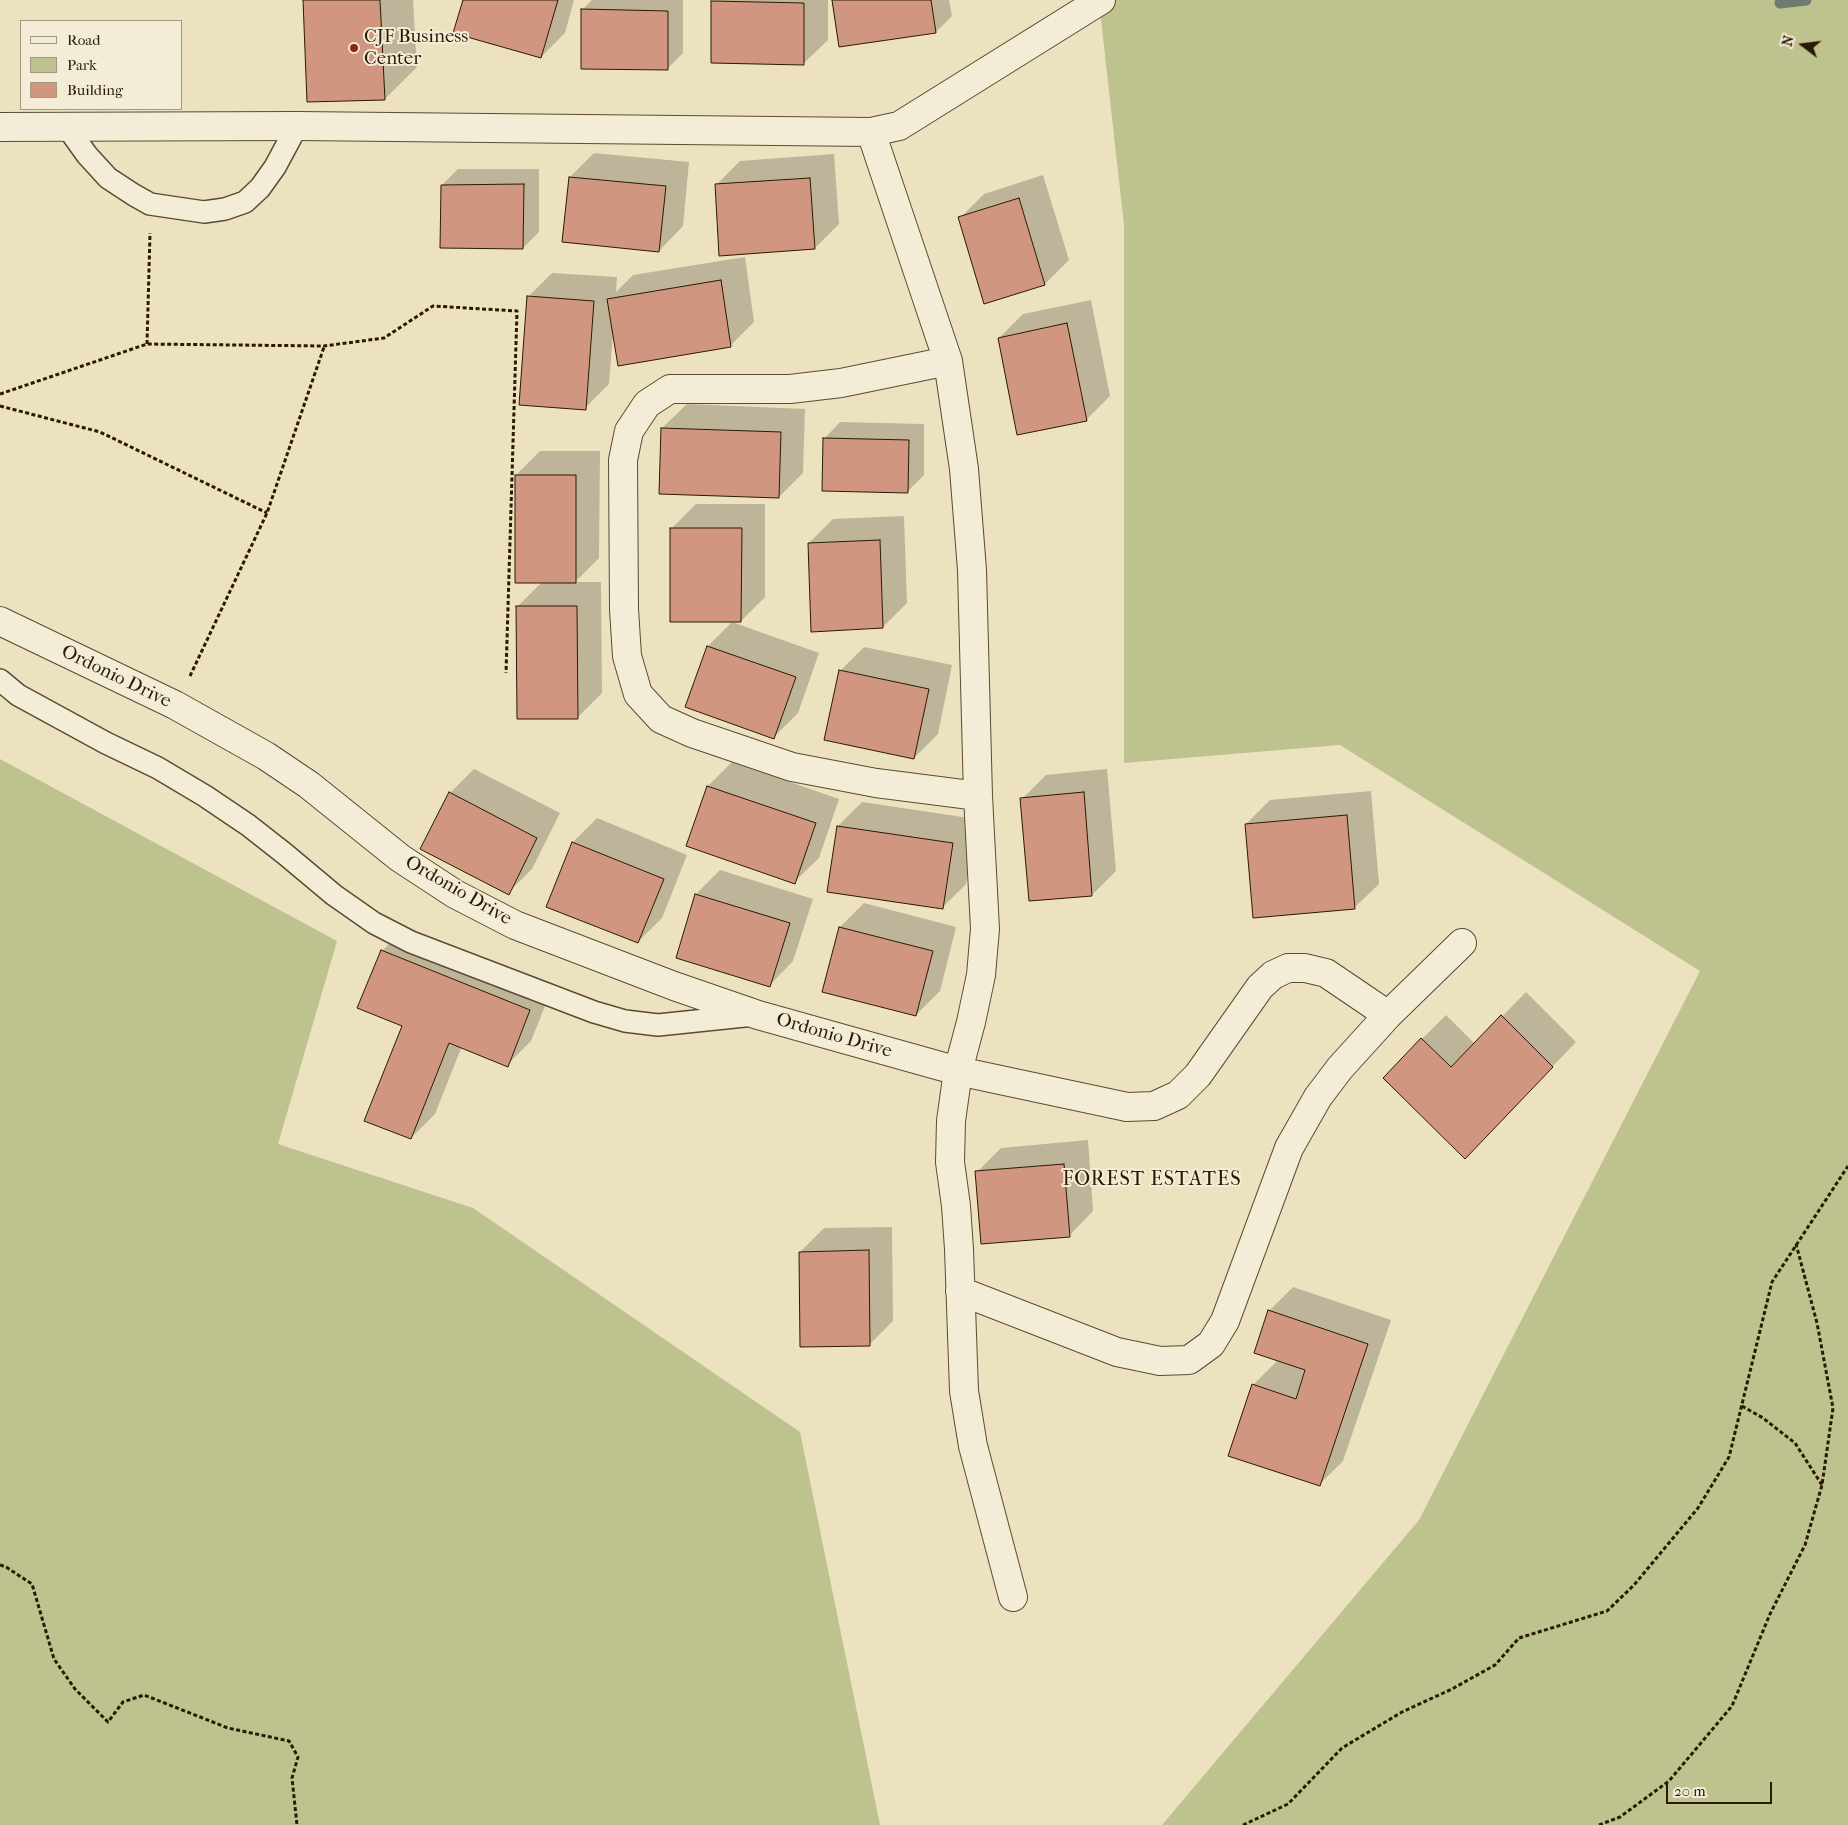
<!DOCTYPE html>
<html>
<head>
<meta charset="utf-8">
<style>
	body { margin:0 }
	#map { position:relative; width:1848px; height:1825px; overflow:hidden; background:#ede2c0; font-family:"IM FELL French Canon",serif }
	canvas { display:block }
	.legend { position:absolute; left:20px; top:20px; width:162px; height:90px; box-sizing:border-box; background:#f3ecd6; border:1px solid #a39882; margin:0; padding:6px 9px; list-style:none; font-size:15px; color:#2a1903 }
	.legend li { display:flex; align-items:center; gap:10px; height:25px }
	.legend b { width:25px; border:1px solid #a39882 }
	.north { position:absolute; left:1778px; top:20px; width:50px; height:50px; -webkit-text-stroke:4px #f3ecd6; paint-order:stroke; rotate:285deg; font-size:14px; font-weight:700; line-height:20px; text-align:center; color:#2a1903 }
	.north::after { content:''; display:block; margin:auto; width:18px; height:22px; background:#2a1903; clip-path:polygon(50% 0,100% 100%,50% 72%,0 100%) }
	.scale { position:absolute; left:1666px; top:1782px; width:106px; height:22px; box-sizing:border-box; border:2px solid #2a1903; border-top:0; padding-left:6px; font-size:15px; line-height:18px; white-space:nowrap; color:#2a1903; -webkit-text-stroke:4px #f3ecd6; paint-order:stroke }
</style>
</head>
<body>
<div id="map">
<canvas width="1848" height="1825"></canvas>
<ul class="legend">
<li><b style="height:6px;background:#f3ecd6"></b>Road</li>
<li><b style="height:14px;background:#bec28e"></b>Park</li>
<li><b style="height:14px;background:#d1967f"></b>Building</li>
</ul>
<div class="north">N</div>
<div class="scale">20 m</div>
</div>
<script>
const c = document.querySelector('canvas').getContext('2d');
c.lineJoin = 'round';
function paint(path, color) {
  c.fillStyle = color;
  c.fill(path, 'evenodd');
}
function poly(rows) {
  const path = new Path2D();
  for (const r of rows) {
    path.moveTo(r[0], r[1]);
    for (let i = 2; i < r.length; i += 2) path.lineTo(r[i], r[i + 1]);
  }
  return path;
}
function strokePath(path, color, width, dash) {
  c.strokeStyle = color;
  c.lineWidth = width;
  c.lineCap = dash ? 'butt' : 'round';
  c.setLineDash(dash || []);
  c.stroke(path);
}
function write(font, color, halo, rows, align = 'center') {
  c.font = font + ' "IM FELL French Canon",serif';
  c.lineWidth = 4;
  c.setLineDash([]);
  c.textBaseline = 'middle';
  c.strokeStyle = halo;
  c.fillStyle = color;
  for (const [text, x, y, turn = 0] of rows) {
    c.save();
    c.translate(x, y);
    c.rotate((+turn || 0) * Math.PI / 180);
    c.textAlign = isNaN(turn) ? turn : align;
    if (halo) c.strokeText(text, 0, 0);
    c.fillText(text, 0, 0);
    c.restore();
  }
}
const green = poly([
	[1101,0,1848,0,1848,1825,1162,1825,1419,1520,1700,971,1340,745,1124,763,1124,225,1099,2],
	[0,759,337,941,278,1144,473,1208,800,1432,880,1825,0,1825]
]);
const shadow = poly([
	[304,0,413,0,417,67,385,99],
	[464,0,574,0,565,33,541,57],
	[592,0,683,0,683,53,667,69,582,10],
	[714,0,828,0,828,40,803,64,712,2],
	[833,0,949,0,952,16,936,32],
	[594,153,689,162,683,226,659,251,570,177],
	[834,154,839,224,815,248,716,185,740,161],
	[458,169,539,169,539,232,523,248,442,185],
	[1043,175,1069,260,1045,284,960,218,984,194],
	[745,257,754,322,730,346,613,332,609,384,585,408,528,297,552,273,617,277,616,292,633,275],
	[1091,300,1110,396,1086,420,999,338,1023,314],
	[687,404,805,409,803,473,779,497,662,428],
	[840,422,924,424,924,475,908,491,824,439],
	[540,451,600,451,599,558,575,582,601,582,602,693,578,717,517,607,542,582,516,475],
	[696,504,765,504,765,597,741,621,672,528],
	[904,516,907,603,883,627,809,543,833,519],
	[732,622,819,653,798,713,774,737,687,707,708,646],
	[864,647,952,665,938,734,914,758,840,671],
	[732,762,839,799,819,858,794,882,688,846,708,786],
	[474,769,560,813,532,869,508,893,450,793],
	[1107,769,1116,871,1092,895,1022,799,1046,775],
	[1371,791,1379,884,1354,908,1246,824,1270,800],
	[862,802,976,819,966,884,942,908,838,826],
	[597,818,687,855,662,918,638,942,548,906,573,842],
	[720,870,813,899,793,961,769,986,677,957,696,894],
	[864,903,956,927,940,991,916,1015,840,927],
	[406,927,553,986,531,1041,507,1065,462,1046,435,1114,411,1138,403,1025,382,951],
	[1526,992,1576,1042,1489,1133,1422,1039,1446,1015,1475,1044],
	[1088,1140,1093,1211,1069,1236,977,1172,1001,1148],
	[892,1227,893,1321,869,1345,800,1252,824,1228],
	[1293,1287,1391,1320,1343,1461,1319,1485,1253,1385,1279,1359,1269,1311]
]);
const stream = poly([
	[1780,3,1806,0]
]);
const building = poly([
	[303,0,380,0,385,100,307,102,303,0],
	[463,0,558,0,541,58,453,33,463,0],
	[832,0,931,0,936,33,839,47,832,0],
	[711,1,804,3,804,65,711,63,711,1],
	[581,9,668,11,668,70,581,69,581,9],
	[569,177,666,186,659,252,562,242,569,177],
	[810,178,815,249,719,256,715,184,810,178],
	[524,184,523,249,440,248,441,185,524,184],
	[1019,198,1045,285,984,304,958,217,1019,198],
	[721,280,731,347,618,366,607,299,721,280],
	[527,296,594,301,586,410,519,405,527,296],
	[1067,323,1087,421,1017,435,998,338,1067,323],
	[661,428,781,432,779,498,659,494,661,428],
	[823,438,909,440,908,493,822,491,823,438],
	[515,475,576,475,576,583,515,583,515,475],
	[670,528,742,528,741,622,670,622,670,528],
	[880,540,883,628,811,632,808,543,880,540],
	[516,606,577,606,578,719,517,719,516,606],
	[707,646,796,677,774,739,685,707,707,646],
	[839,670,929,689,914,759,824,740,839,670],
	[707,786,816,823,795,884,686,846,707,786],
	[449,792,537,838,509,895,420,849,449,792],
	[1084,792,1092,896,1029,901,1020,798,1084,792],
	[1347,815,1355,909,1253,918,1245,824,1347,815],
	[837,826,953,843,943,909,827,892,837,826],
	[572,842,664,879,638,943,546,907,572,842],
	[695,894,790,923,770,987,676,958,695,894],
	[839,927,933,951,916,1016,822,992,839,927],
	[381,950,530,1010,508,1067,449,1043,411,1139,364,1121,402,1026,357,1008,381,950],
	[1501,1015,1553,1067,1465,1159,1383,1078,1421,1038,1451,1067,1501,1015],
	[1064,1164,1070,1237,981,1244,975,1171,1064,1164],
	[869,1250,870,1346,800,1347,799,1252,869,1250],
	[1268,1310,1368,1344,1320,1486,1228,1456,1252,1384,1296,1399,1305,1370,1254,1353,1268,1310]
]);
const path = poly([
	[147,344,150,233],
	[0,394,147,344,324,346,384,338,433,306,517,311,506,673],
	[0,406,100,432,267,513],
	[190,676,267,513,324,347],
	[1742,1406,1763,1418,1795,1443,1822,1485],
	[0,1565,6,1567,32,1584,54,1659,75,1689,108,1722,123,1702,144,1695,228,1728,289,1741,298,1757,292,1778,297,1825],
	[1243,1825,1288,1804,1342,1748,1402,1712,1452,1689,1495,1665,1519,1638,1607,1611,1634,1585,1698,1508,1729,1457,1772,1282,1848,1166],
	[1599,1825,1620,1817,1669,1781,1732,1706,1770,1614,1805,1545,1822,1485,1833,1408,1817,1323,1796,1244]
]);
const service = poly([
	[67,127,87,155,108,178,134,195,150,204,204,212,225,209,245,202,260,188,275,167,297,126],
	[0,680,18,695,106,743,158,768,205,796,248,825,285,854,334,895,374,923,411,942,594,1012,625,1021,658,1025,754,1015]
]);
const minor = poly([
	[0,127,297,126,871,132,899,126,1101,0],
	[871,132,948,361,964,469,972,570,978,796,985,929,981,975,971,1022,958,1071,951,1121,950,1162,956,1206,959,1249,964,1391,973,1446,1013,1597],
	[948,361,841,383,790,389,670,389,647,404,629,431,623,460,624,609,627,656,638,694,661,719,692,733,792,767,876,783,978,796],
	[0,621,175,705,266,756,309,785,400,858,455,894,515,925,674,986,758,1015,958,1071,1127,1107,1154,1106,1178,1095,1198,1075,1260,987,1273,975,1288,968,1305,968,1326,973,1388,1015],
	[960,1291,1117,1352,1160,1361,1189,1360,1211,1344,1225,1321,1289,1148,1318,1097,1340,1068,1388,1015,1462,943]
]);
const markers = [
	[354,48,5,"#8f2418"]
];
const poiNames = [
	["CJF Business",364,37],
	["Center",364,59]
];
const streetNames = [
	["Ordonio Drive",116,677,26],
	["Ordonio Drive",458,891,30],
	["Ordonio Drive",834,1036,16]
];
const neighbourhoodNames = [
	["FOREST ESTATES",1152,1180]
];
paint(green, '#bec28e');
paint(shadow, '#0003');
strokePath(stream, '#6d7b70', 11);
paint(building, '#d1967f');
strokePath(building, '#2a1903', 1);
strokePath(service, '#5b4b32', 24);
strokePath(minor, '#5b4b32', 30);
strokePath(path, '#2a1903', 3, [4, 2.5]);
strokePath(service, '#f3ecd6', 21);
strokePath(minor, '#f3ecd6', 28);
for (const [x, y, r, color] of markers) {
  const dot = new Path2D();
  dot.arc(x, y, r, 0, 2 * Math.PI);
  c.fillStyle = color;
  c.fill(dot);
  strokePath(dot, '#f3ecd6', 2);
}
write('19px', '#2a1903', '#f3ecd6', poiNames, 'left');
write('19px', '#2a1903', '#f3ecd6', streetNames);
c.letterSpacing = '1px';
write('20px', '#2a1903', '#f3ecd6', neighbourhoodNames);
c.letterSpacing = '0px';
</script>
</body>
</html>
